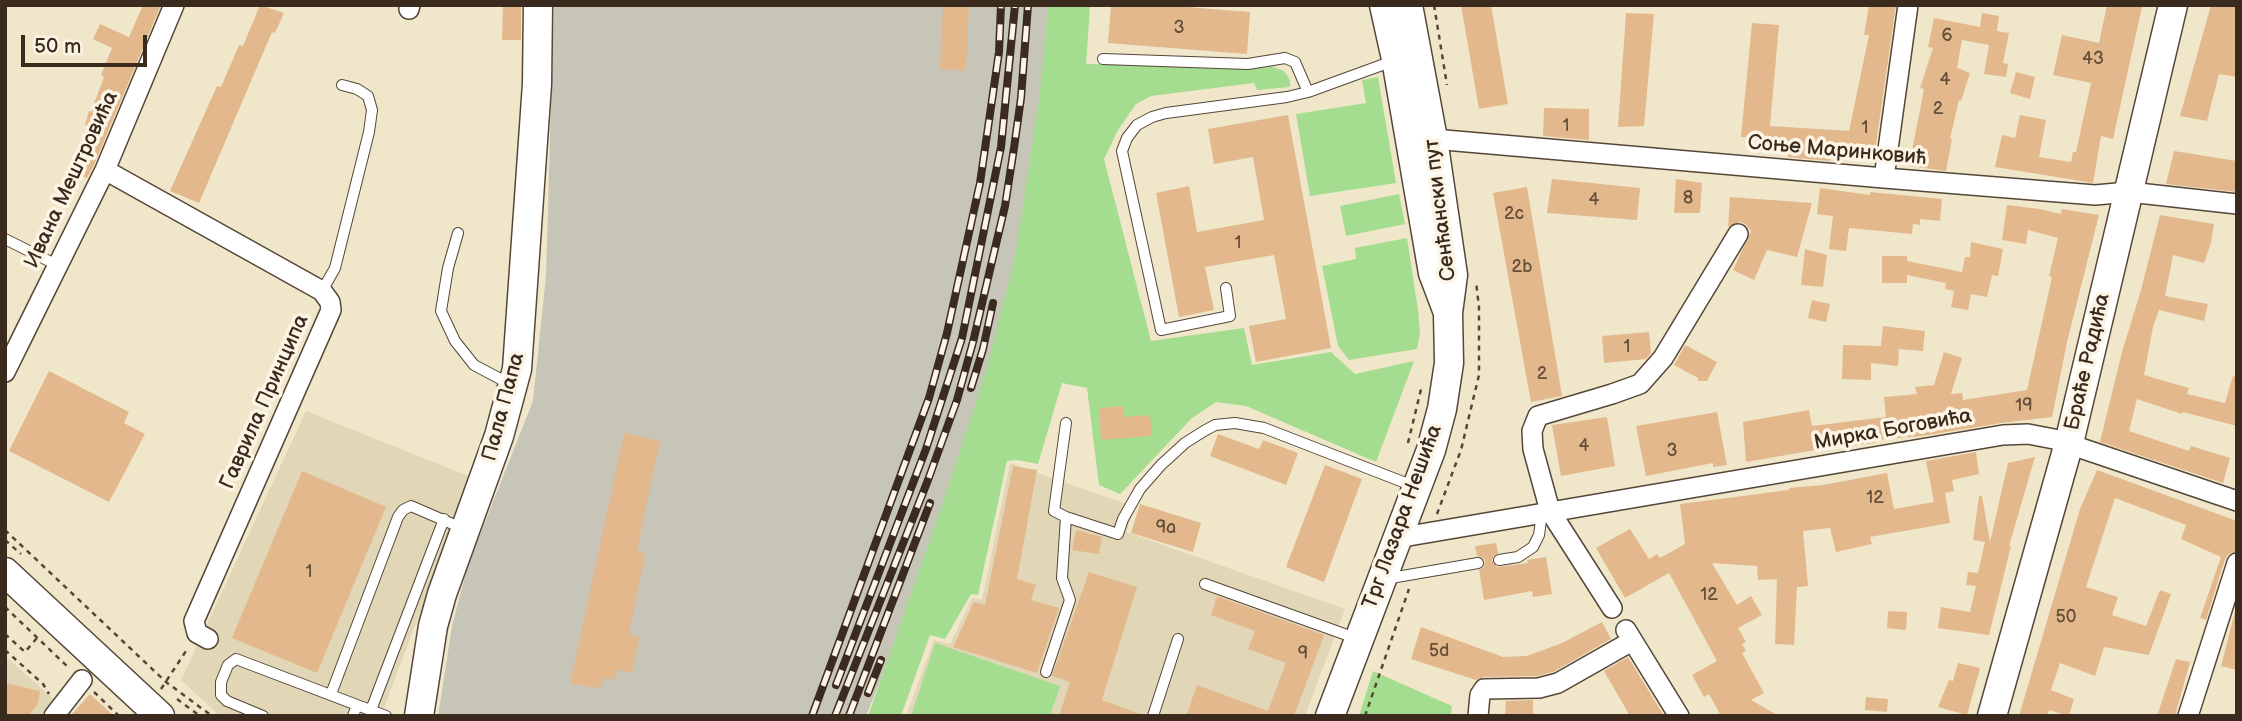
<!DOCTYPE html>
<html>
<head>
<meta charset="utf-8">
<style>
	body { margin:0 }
	#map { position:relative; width:2242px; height:721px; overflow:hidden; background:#f0e7ca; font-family:"Balsamiq Sans",sans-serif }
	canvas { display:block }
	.frame { position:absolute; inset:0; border:7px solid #3b2a1e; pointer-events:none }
	.scale { position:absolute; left:21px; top:35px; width:126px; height:32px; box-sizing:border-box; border:4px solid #3b2a1e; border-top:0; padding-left:9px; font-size:21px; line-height:24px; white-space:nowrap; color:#3b2a1e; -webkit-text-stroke:5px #fcf5e5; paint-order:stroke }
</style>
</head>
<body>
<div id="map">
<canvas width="2242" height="721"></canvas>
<div class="frame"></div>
<div class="scale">50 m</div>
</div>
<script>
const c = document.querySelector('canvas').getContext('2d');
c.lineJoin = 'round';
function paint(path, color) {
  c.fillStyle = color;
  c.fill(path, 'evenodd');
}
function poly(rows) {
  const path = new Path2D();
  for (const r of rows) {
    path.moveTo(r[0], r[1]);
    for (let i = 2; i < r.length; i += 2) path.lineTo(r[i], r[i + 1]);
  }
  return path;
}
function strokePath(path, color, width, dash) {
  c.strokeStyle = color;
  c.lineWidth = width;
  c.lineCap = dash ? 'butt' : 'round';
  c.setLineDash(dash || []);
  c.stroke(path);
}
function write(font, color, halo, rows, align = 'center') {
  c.font = font + ' "Balsamiq Sans",sans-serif';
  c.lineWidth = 7;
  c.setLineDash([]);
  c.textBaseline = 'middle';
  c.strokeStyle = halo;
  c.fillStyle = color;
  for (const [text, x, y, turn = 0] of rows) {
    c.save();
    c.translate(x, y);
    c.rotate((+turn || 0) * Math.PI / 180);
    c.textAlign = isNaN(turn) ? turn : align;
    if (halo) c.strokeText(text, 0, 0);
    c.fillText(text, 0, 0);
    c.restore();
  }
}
const built = poly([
	[306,411,471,477,381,716,220,716,181,680],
	[1010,463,1135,507,1126,532,1345,609,1305,716,906,716,934,640,950,644,972,598,982,600],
	[5,656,56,701,45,716,5,716]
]);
const industrial = poly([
	[554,5,1059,5,1040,175,970,457,866,716,438,716,452,626,468,565,533,401,546,275]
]);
const green = poly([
	[1048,5,1090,5,1086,64,1271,66,1284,71,1290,80,1290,87,1257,90,1254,83,1151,96,1136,104,1118,130,1104,159,1151,341,1244,328,1252,365,1331,352,1355,374,1414,361,1376,462,1246,406,1216,402,1192,418,1120,494,1099,485,1087,388,1062,383,1038,464,1017,460,1007,461,978,595,971,594,945,639,930,635,901,716,868,716,944,500,986,371,1015,258,1040,92],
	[1378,77,1396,183,1310,196,1296,114,1366,103,1362,80],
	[1399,194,1405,224,1346,236,1340,206],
	[1407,238,1418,310,1420,334,1417,349,1349,360,1338,346,1322,266,1356,259,1355,248],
	[935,643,1060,686,1050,716,911,716],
	[1373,671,1452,706,1451,716,1359,716]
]);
const building = poly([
	[143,5,161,5,94,165,87,178,68,172,88,126,85,125,89,111,91,112,104,77,101,75,112,48,93,39,100,24,129,37],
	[260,5,284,13,275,33,272,32,199,203,170,191,217,86,221,87,239,45,243,46],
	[503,5,521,5,521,40,502,40],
	[943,5,969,5,966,71,940,69],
	[1111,5,1162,5,1250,12,1247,54,1108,43],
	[1461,5,1491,5,1508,104,1479,109],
	[1869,5,1896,5,1874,158,1831,155,1830,161,1788,157,1789,141,1741,137,1752,23,1779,25,1770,126,1849,131,1869,35,1864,35],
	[2107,5,2142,7,2113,139,2101,136,2093,183,1995,167,2002,135,2015,138,2020,115,2046,120,2039,157,2071,162,2073,152,2076,152,2091,83,2053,75,2062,35,2099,43],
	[2211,5,2237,5,2237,77,2219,74,2207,121,2180,116],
	[1626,13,1654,14,1644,126,1618,127],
	[1982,13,1999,16,1997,31,2009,33,2003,63,2008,64,2006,77,1984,74,1989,45,1962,40,1957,68,1970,73,1961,101,1959,100,1950,139,1952,139,1946,171,1909,166,1924,89,1920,88,1933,48,1928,47,1934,18,1980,27],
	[2016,72,2035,77,2030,99,2010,93],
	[1544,108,1589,109,1589,140,1543,136],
	[1288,115,1331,348,1256,362,1249,326,1286,319,1274,255,1205,267,1214,310,1179,317,1156,193,1189,186,1197,232,1264,220,1253,157,1214,164,1208,129],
	[2174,151,2237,161,2237,192,2166,184],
	[1552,179,1640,188,1637,220,1547,213],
	[1676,179,1702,183,1700,213,1674,213],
	[1527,187,1562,396,1531,402,1493,193],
	[1820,188,1870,195,1870,192,1942,199,1940,221,1920,219,1920,225,1913,224,1912,234,1849,228,1846,251,1829,249,1833,216,1817,214],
	[1730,197,1812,203,1797,257,1767,250,1754,280,1733,270,1751,231,1745,224,1739,222,1728,227],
	[2007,205,2040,209,2061,214,2062,209,2099,215,2067,342,2052,417,2001,423,1922,436,1874,440,1875,443,1821,449,1746,462,1743,422,1809,410,1812,426,1886,417,1884,397,1917,394,1915,387,1934,385,1944,352,1962,358,1951,394,1962,393,1963,400,2027,390,2052,277,2049,276,2058,238,2028,230,2026,244,2002,240],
	[2160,215,2214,224,2211,243,2204,263,2173,255,2165,296,2208,304,2204,321,2159,310,2153,327,2144,375,2189,388,2187,394,2225,403,2233,376,2237,377,2237,426,2183,412,2182,414,2137,399,2129,431,2189,451,2191,446,2230,458,2223,483,2100,442,2122,352,2141,290],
	[1971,242,2003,249,1998,276,1992,275,1987,297,1971,294,1968,310,1951,307,1954,291,1945,289,1946,283,1907,275,1907,283,1882,283,1882,256,1907,256,1907,261,1962,272,1965,257,1970,257],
	[1805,249,1827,255,1823,287,1801,285],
	[1812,300,1830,304,1826,322,1808,318],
	[1883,326,1925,331,1923,351,1899,349,1898,366,1871,363,1871,380,1842,379,1843,345,1881,346],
	[1649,332,1651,353,1646,359,1604,363,1602,336],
	[1685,345,1717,362,1707,381,1698,381,1698,378,1674,365],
	[49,371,129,412,124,423,145,434,109,502,9,451],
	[1124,406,1124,417,1150,415,1152,436,1101,440,1099,408],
	[1717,412,1727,465,1713,467,1713,463,1646,476,1636,426],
	[1607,417,1615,466,1561,476,1552,425],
	[624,433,660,441,637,550,645,555,629,634,639,637,632,673,616,670,614,680,605,678,599,688,570,684],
	[1218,434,1259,449,1263,440,1298,453,1286,485,1210,456],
	[1976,452,1979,474,1952,480,1954,491,1945,493,1950,523,1870,537,1872,544,1836,552,1830,528,1803,531,1808,586,1797,587,1794,645,1775,644,1777,579,1758,580,1757,566,1712,563,1737,605,1751,596,1762,615,1738,628,1746,642,1742,644,1746,651,1742,653,1764,693,1751,700,1779,716,1721,716,1709,694,1704,697,1692,675,1717,661,1669,573,1625,598,1596,548,1630,529,1649,559,1657,554,1660,558,1685,544,1680,504,1789,490,1789,488,1823,485,1887,473,1894,509,1934,502,1926,461],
	[2035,457,2009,546,2011,546,1989,635,1938,628,1941,607,1970,612,1976,586,1966,585,1968,572,1978,573,1985,542,1973,540,1979,496,1982,496,1990,542,2008,463],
	[1325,465,1362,479,1324,582,1286,567],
	[1013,466,1037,470,1017,579,1036,585,1031,600,1059,608,1037,673,953,647,974,602,985,605],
	[2097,470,2237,521,2237,551,2229,554,2225,559,2206,620,2200,618,2221,557,2181,539,2186,525,2115,498,2086,587,2118,597,2112,615,2146,626,2160,590,2171,594,2149,655,2104,647,2095,676,2060,663,2051,690,2074,699,2069,716,2049,710,2047,716,2019,716,2080,509],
	[302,471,386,507,317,673,232,638],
	[1140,504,1201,523,1193,552,1131,533],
	[1076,530,1102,537,1099,554,1072,550],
	[1496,543,1498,553,1494,555,1492,560,1497,567,1528,563,1527,560,1546,557,1552,594,1533,597,1532,591,1484,600,1479,570,1483,568,1485,562,1483,558,1477,556,1475,546],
	[1089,572,1137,587,1102,700,1140,714,1140,716,1059,716,1070,682,1052,676],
	[1217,596,1324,635,1294,716,1186,716,1197,685,1268,711,1286,663,1248,649,1255,631,1211,615],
	[2237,604,2237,670,2221,666],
	[1888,611,1907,612,1906,630,1887,628],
	[1602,622,1611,639,1553,672,1537,676,1484,677,1476,680,1411,659,1421,627,1503,657,1527,656,1562,643],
	[1628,657,1664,716,1630,716,1604,671],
	[2176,659,2190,662,2175,716,2157,716],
	[1958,663,1980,668,1967,715,1938,707,1949,680,1953,681],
	[5,683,40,691,38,704,28,716,5,716],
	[90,694,114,716,70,716],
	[1866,697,1888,699,1887,712,1865,710],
	[1533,700,1533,716,1505,716,1506,701]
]);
const path = poly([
	[1434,5,1447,85],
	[1408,443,1422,385],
	[1437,514,1461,450,1479,375,1479,307,1476,282],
	[5,530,166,682,212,716],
	[5,540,21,554],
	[5,607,69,668],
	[5,634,25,652,37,638],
	[5,650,43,684,49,694],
	[161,689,188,648],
	[94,692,119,716],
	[177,699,200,716],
	[1365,716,1409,589]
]);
const lane = poly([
	[1103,59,1248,64,1285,58,1295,62,1308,92],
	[458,233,448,268,441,311,455,341,474,365,510,384],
	[5,239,57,265],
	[1226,288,1230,316,1161,330,1122,151,1127,138,1137,125,1152,117,1166,113,1287,97,1308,92,1393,61],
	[322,291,335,268,369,132,372,110,368,96,357,89,342,85],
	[1066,517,1118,534,1123,519,1140,489,1161,465,1185,443,1204,431,1215,425,1235,423,1264,428,1416,487],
	[1499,560,1518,557,1533,547,1539,535,1542,513],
	[1385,579,1478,563],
	[1205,584,1358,639],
	[1046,672,1070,600,1062,578,1066,517,1054,511,1066,423],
	[331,694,398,517,403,510,411,506,464,529],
	[371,710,444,519],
	[263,716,227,701,221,695,221,682,228,665,236,659,386,716],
	[353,716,357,705],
	[1153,716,1178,639]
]);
const street = poly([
	[409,9,410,5],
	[1433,139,1884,178,2095,195,2129,192,2237,204],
	[105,170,322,291,330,302,331,310,194,621,197,633,208,639],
	[1884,178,1908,5],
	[5,372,105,170,174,5],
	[1397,538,2003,435,2028,434,2054,439,2237,501],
	[1612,608,1550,511,1533,449,1532,431,1538,416,1612,394,1640,384,1663,358,1738,234],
	[1626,630,1679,716],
	[54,716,82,680],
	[1478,716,1480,695,1484,689,1539,688,1558,683,1632,641],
	[2188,716,2237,563]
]);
const secondary = poly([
	[1384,5,1396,59,1433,273,1447,310],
	[5,572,160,716],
	[419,716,433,626,442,594,499,436,517,369,537,84,538,5],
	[1330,716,1431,450,1442,409,1449,363,1448,313,1453,275,1433,139,1408,5],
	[1992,716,2069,443,2173,5]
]);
const rail = poly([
	[971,388,983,349,993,303],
	[836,685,926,449,962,338,1001,147,1015,5],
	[868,693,881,660],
	[812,716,929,398,947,333,980,183,999,52,1001,5],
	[835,716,928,480,957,400,973,342,1005,206,1014,148,1021,98,1028,5],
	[849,716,930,503]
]);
const numberNames = [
	["3",1179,28],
	["6",1947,36],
	["43",2093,59],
	["4",1945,80],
	["2",1938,109],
	["1",1566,126],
	["1",1865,128],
	["8",1688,198],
	["4",1594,200],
	["2c",1514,214],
	["1",1238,243],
	["2b",1522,267],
	["1",1627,347],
	["2",1542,374],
	["19",2024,406],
	["4",1584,446],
	["3",1672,451],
	["12",1875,498],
	["9a",1166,528],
	["1",309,572],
	["12",1709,595],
	["50",2066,617],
	["5d",1439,651],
	["9",1303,654]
];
const streetNames = [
	["Соње Маринковић",1837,151,5],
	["Ивана Мештровића",72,180,-65],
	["Сенћански пут",1441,210,-97],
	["Браће Радића",2088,362,-77],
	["Гаврила Принципа",265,402,-66],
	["Пала Папа",504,407,-75],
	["Мирка Боговића",1893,430,-10],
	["Трг Лазара Нешића",1403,517,-70]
];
paint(built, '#e1d7b7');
paint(industrial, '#c6c5b8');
paint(green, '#a4dd8f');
paint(building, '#e3b88d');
strokePath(lane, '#564638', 12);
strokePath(street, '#564638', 22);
strokePath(secondary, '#564638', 31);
strokePath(path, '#564638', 2.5, [5, 5]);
strokePath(lane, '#fff', 10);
strokePath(street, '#fff', 19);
strokePath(secondary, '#fff', 28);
strokePath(rail, '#3b2a1e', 8);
strokePath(rail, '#fcf5e5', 5, [16]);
write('18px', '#654e3a', null, numberNames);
write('21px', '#3b2a1e', '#fcf5e5', streetNames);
</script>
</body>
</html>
